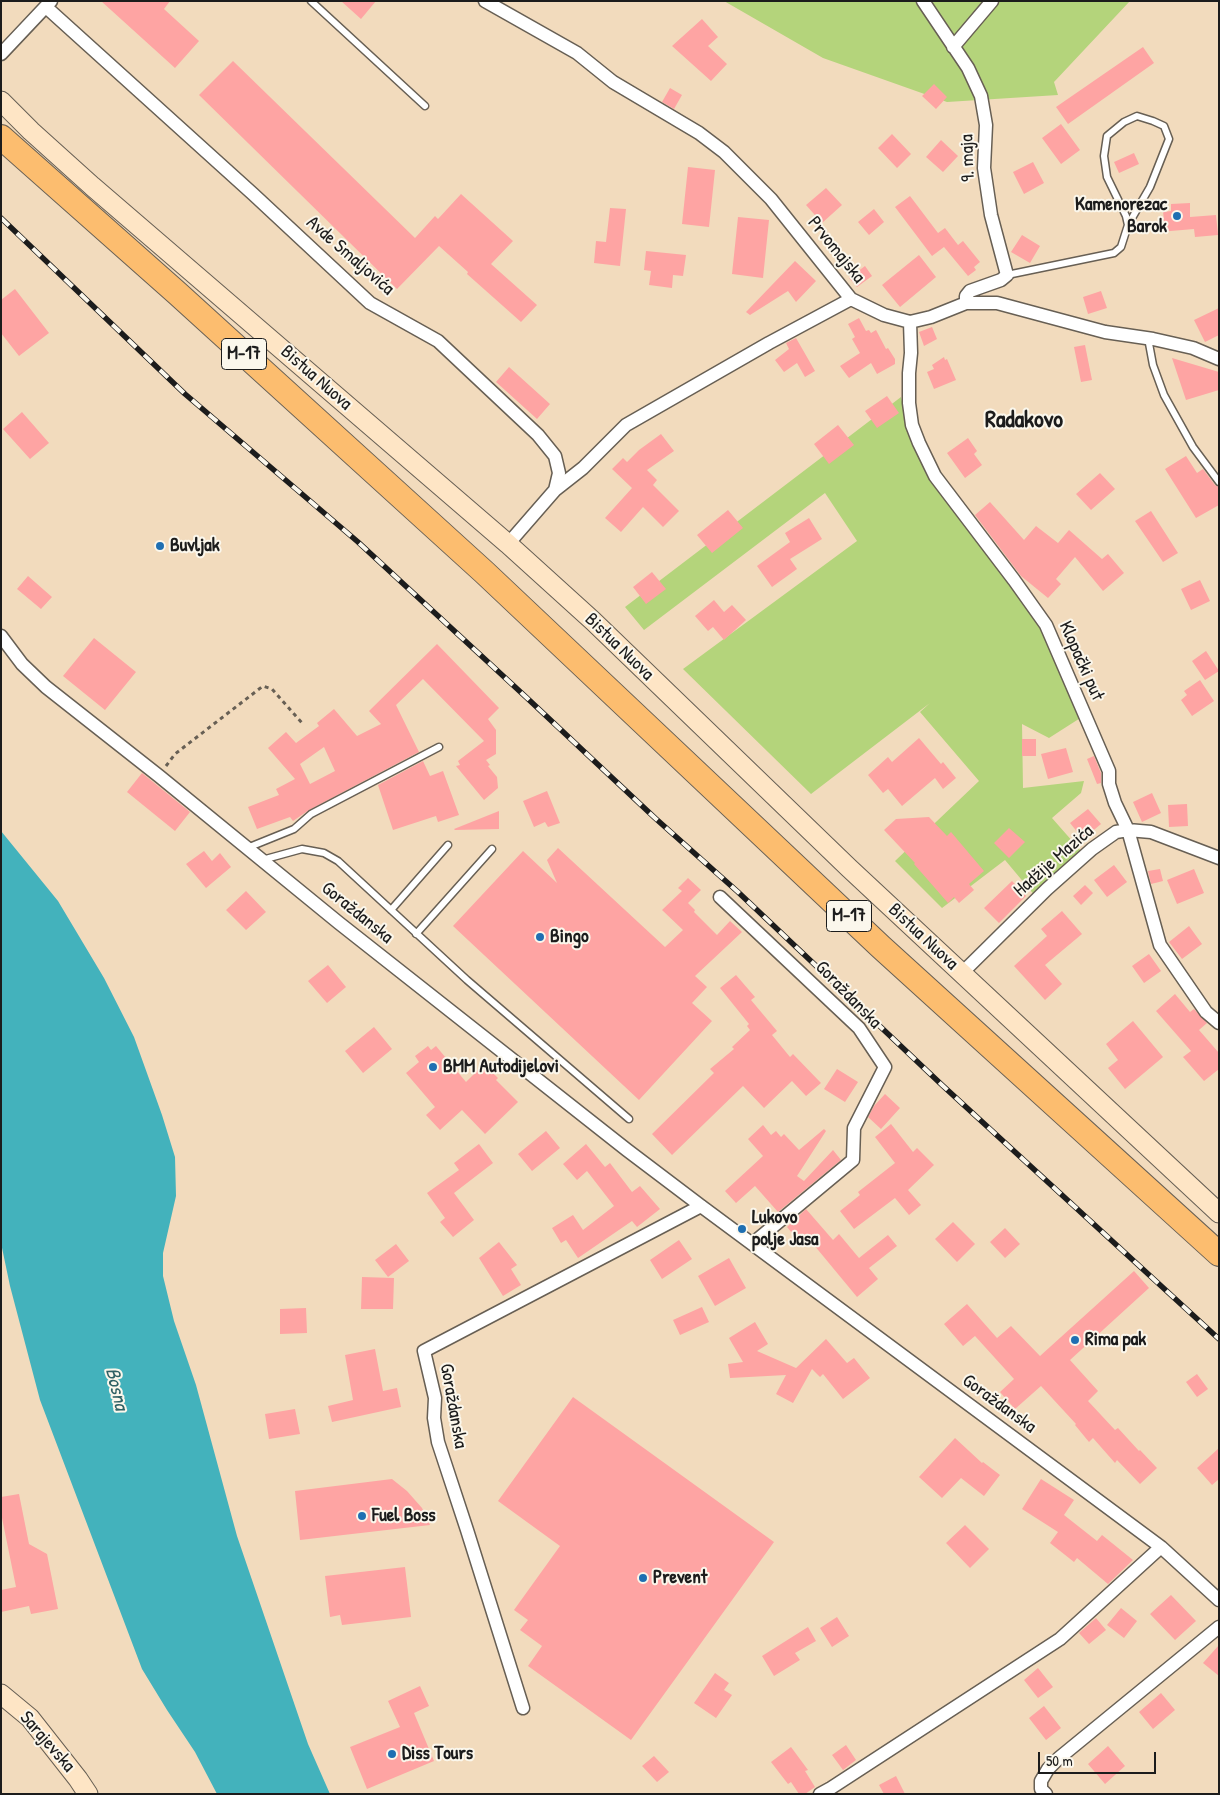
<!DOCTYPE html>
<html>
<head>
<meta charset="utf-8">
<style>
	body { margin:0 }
	#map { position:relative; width:1220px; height:1795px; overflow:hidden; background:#f2dbbd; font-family:"Patrick Hand",sans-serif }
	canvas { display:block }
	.frame { position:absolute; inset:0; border:2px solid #1c1c1c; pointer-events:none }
	.scale { position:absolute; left:1038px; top:1752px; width:118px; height:22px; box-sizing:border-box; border:2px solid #1c1c1c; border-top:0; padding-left:6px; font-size:15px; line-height:18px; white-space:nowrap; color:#1c1c1c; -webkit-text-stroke:4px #fbf7ec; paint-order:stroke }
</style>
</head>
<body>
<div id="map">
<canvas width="1220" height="1795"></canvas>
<div class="frame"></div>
<div class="scale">50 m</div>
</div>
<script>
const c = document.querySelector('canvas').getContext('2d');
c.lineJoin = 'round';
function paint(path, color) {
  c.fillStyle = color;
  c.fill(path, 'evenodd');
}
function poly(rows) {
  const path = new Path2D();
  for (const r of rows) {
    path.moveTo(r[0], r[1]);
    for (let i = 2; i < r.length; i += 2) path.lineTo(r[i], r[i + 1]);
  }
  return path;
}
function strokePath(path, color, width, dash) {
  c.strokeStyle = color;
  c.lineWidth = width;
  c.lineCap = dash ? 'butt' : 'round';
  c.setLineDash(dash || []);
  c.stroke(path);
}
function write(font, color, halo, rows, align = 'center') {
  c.font = font + ' "Patrick Hand",sans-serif';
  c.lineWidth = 4;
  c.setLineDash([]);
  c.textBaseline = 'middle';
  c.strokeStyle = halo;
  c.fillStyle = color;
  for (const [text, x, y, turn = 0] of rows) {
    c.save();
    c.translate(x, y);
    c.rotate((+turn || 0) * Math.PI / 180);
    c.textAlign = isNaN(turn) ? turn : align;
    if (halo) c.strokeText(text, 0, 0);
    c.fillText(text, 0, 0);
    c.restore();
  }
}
const green = poly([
	[724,1,1130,1,1054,82,1058,95,947,102,823,58],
	[901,397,907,426,933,478,1036,622,1045,616,1085,715,1049,738,1022,724,1023,788,1084,781,1081,793,1052,818,1081,851,1036,897,1005,860,942,908,895,861,979,781,920,712,930,703,811,794,683,669,857,541,825,493,644,630,625,607]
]);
const water = poly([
	[1,831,58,901,104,978,134,1037,162,1115,175,1157,176,1196,163,1253,163,1276,174,1321,196,1385,237,1536,308,1744,330,1794,217,1794,195,1752,167,1710,142,1669,40,1400,10,1286,1,1243]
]);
const building = poly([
	[101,1,170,1,164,9,199,41,175,68],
	[341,1,376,1,361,19],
	[702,19,718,37,708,46,727,64,711,81,672,46],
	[1143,47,1154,63,1068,124,1056,107],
	[233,61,415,238,435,216,438,219,461,194,513,241,491,264,537,305,521,322,467,274,468,272,439,246,397,289,199,95],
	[934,84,947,97,936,109,922,96],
	[670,88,682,95,674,109,662,102],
	[1061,124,1080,150,1061,164,1042,138],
	[892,134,911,154,897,168,878,148],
	[941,140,958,156,943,172,926,157],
	[1134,153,1139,164,1119,173,1114,162],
	[1033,162,1044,183,1024,194,1013,172],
	[688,167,715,170,709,227,682,224],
	[826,188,842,205,822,223,806,205],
	[910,196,938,233,945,228,958,245,963,241,980,262,974,267,976,270,968,276,944,247,932,256,895,207],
	[1190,203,1190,217,1216,215,1218,235,1195,237,1194,229,1159,232,1158,220,1164,219,1163,212,1171,211,1171,204],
	[610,208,626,209,620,266,594,263,596,241,606,242],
	[874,209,884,222,869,235,858,222],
	[738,217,769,220,763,278,732,274],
	[1022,235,1040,246,1030,263,1011,252],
	[646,251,686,255,683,276,673,275,672,288,649,285,651,271,644,270],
	[919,255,936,277,900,307,882,285],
	[795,261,816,281,796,302,788,291,750,315,746,312],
	[865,266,872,276,857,287,849,278],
	[15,289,49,333,19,356,1,333,1,300],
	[1101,291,1107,308,1088,314,1083,297],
	[1219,308,1219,335,1205,342,1194,320],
	[859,318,866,331,869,330,871,333,876,330,886,349,888,348,895,359,895,364,877,374,871,363,849,378,840,366,860,353,852,339,855,337,848,324],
	[932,327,937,339,924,346,919,332],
	[796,338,815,371,805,377,797,363,784,372,775,360,789,349,786,343],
	[1085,345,1092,380,1081,382,1074,347],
	[944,357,945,360,947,359,956,380,934,389,927,372,934,369,932,365],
	[1172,358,1219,372,1219,390,1186,400],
	[509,367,550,404,537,419,496,382],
	[887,396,899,413,877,428,865,411],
	[22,412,49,443,30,459,3,429],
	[838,425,854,445,829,464,814,444],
	[661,434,674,451,647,470,657,480,653,485,679,511,663,527,643,507,621,532,605,518,632,488,612,469,623,458,627,462,639,450],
	[968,438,977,451,974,454,982,465,965,478,947,453],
	[1186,456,1197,473,1203,469,1215,485,1219,487,1219,505,1196,518,1165,469],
	[1100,473,1115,489,1091,510,1076,494],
	[990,502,1024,540,1036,526,1058,543,1069,530,1102,559,1108,554,1124,573,1103,591,1075,557,1056,579,1061,584,1048,598,1021,576,975,515],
	[728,510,743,528,712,553,697,535],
	[1151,511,1178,553,1163,562,1135,521],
	[809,518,822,539,790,559,797,569,772,587,757,566,790,542,785,533],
	[652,572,666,589,646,604,633,587],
	[28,576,52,597,41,609,17,589],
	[1200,580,1210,601,1191,610,1181,589],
	[714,600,724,612,732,605,746,620,724,640,713,627,708,631,695,616],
	[94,638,136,672,105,710,63,676],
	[437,644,499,708,488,719,496,730,496,754,486,760,490,765,488,766,497,777,498,788,484,800,456,766,460,765,458,761,484,741,423,679,396,705,419,752,309,810,293,821,290,817,257,829,248,807,279,795,276,789,295,779,268,748,286,732,296,743,319,726,317,723,334,709,357,736,381,724,369,711],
	[324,747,335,771,310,784,300,764],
	[1206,651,1219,671,1205,680,1192,661],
	[1200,680,1214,701,1192,716,1181,700,1187,695,1184,691],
	[919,738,941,764,943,762,956,778,943,789,935,778,902,806,888,789,883,793,868,775,888,757,892,762],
	[1022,739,1036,739,1036,756,1022,756],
	[1066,748,1073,772,1048,779,1041,754],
	[1094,756,1101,773,1101,783,1097,784,1087,759],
	[423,761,430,776,443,771,459,815,438,822,436,816,393,830,378,785],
	[142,773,190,812,175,831,127,792],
	[547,791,560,823,548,827,545,822,534,827,523,801],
	[1152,793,1161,813,1142,822,1133,802],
	[1187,804,1188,826,1169,827,1168,805],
	[1088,809,1101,824,1083,839,1070,823],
	[499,811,499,829,455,830,454,829],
	[929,817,947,836,951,832,984,871,969,884,974,890,959,903,954,897,948,903,914,864,915,863,884,830,896,819],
	[1009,828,1025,842,1009,858,994,843],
	[558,848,665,947,683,930,662,910,682,891,678,888,688,878,701,890,688,903,695,910,694,912,717,935,730,921,742,932,695,976,707,987,692,1003,712,1021,639,1100,453,926,523,851,557,883,547,860],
	[204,851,212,861,220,853,231,867,206,888,186,864],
	[1114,865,1127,882,1107,897,1094,880],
	[1160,869,1163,881,1151,884,1148,871],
	[1194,869,1204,893,1177,904,1167,880],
	[1012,881,1026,896,999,923,984,908],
	[1085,885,1093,893,1081,905,1073,896],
	[246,891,266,912,246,930,226,910],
	[1062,911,1082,934,1045,965,1062,984,1045,1000,1014,966,1047,936,1041,929],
	[1189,926,1202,944,1182,959,1169,942],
	[1149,954,1161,971,1144,983,1132,966],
	[328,965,346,987,327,1003,308,981],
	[736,975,755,997,751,1000,777,1031,772,1035,790,1057,793,1054,821,1083,806,1096,792,1081,764,1108,743,1086,672,1155,652,1134,714,1073,710,1069,734,1049,732,1047,750,1030,747,1026,749,1024,720,988],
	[1175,994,1190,1012,1194,1009,1207,1023,1199,1030,1219,1053,1219,1069,1204,1081,1183,1057,1191,1051,1156,1011],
	[1133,1021,1163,1057,1125,1089,1108,1068,1118,1060,1106,1044],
	[374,1027,392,1049,363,1073,345,1051],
	[428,1046,431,1050,436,1046,466,1082,484,1064,498,1078,496,1080,518,1102,485,1134,462,1110,440,1130,426,1115,435,1107,406,1073,419,1062,415,1056],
	[837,1069,858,1082,845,1102,824,1089],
	[885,1094,900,1108,881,1129,868,1117,874,1106],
	[891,1124,913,1152,917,1148,934,1165,908,1190,921,1205,909,1215,895,1198,854,1229,840,1211,860,1195,858,1192,895,1163,875,1137],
	[763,1125,771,1135,776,1131,781,1137,784,1134,799,1150,824,1129,826,1131,797,1176,804,1181,833,1150,841,1160,778,1212,755,1186,736,1203,725,1191,763,1156,748,1139],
	[546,1131,560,1148,532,1171,518,1154],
	[479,1144,493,1163,454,1193,474,1220,453,1237,440,1222,445,1218,427,1193,459,1170,454,1163],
	[586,1144,605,1167,610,1163,632,1192,640,1186,660,1209,637,1227,632,1221,578,1258,566,1240,561,1243,552,1228,573,1215,583,1230,614,1206,587,1171,577,1180,563,1164],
	[806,1209,833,1240,839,1234,859,1258,888,1235,897,1246,869,1268,878,1279,857,1297,809,1239,802,1245,787,1227],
	[953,1222,975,1244,957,1262,935,1239],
	[1005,1228,1020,1244,1005,1258,990,1242],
	[679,1240,692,1259,662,1279,650,1260],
	[499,1242,517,1265,511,1269,521,1285,503,1296,479,1258],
	[396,1244,409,1261,388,1277,375,1260],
	[729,1258,746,1288,715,1306,698,1276],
	[1134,1271,1149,1288,1070,1360,1098,1391,1088,1401,1115,1430,1118,1428,1139,1451,1140,1450,1157,1468,1140,1484,1117,1460,1115,1463,1093,1438,1089,1442,1075,1425,1076,1424,1041,1386,1015,1409,1000,1392,1014,1379,975,1336,963,1346,944,1324,967,1304,997,1338,1011,1326,1040,1356],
	[362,1277,394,1278,393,1309,361,1309],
	[702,1307,709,1322,680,1335,673,1320],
	[306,1308,307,1333,280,1334,280,1309],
	[755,1322,768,1344,757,1351,796,1368,826,1339,847,1363,854,1358,870,1378,843,1399,823,1374,820,1377,812,1369,793,1403,776,1394,786,1375,730,1378,728,1364,743,1362,729,1338],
	[375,1349,383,1391,397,1388,401,1407,332,1422,328,1406,353,1400,345,1355],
	[1197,1374,1208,1389,1197,1397,1186,1382],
	[573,1397,774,1542,631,1740,528,1666,542,1646,520,1630,528,1620,514,1610,560,1546,498,1501],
	[295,1409,300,1434,269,1439,265,1414],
	[955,1438,982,1463,983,1462,1000,1475,984,1496,961,1478,942,1498,919,1477],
	[1219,1448,1219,1479,1212,1485,1197,1468],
	[392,1479,407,1491,422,1508,430,1525,300,1540,295,1491],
	[1041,1479,1074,1500,1064,1515,1097,1541,1102,1535,1133,1560,1108,1584,1077,1558,1074,1562,1050,1543,1058,1532,1022,1509],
	[19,1494,29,1544,47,1554,58,1609,31,1614,29,1606,1,1612,1,1590,16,1587,1,1513,1,1497],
	[965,1525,989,1549,970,1568,946,1543],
	[405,1567,411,1617,342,1625,340,1615,330,1617,325,1576],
	[1171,1595,1196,1621,1175,1640,1150,1614],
	[1121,1608,1137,1621,1124,1638,1107,1625],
	[837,1617,849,1636,832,1647,820,1628],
	[1096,1618,1106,1630,1089,1644,1079,1633],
	[808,1627,816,1641,795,1653,800,1660,774,1676,762,1656],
	[1219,1645,1219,1676,1203,1663],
	[1038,1668,1053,1687,1038,1698,1024,1680],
	[715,1673,729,1683,724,1690,732,1695,716,1718,694,1703],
	[420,1686,429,1706,414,1713,434,1761,367,1789,350,1747,400,1727,388,1701],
	[1161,1693,1175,1710,1153,1729,1139,1712],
	[1044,1706,1061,1728,1046,1740,1029,1718],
	[846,1745,856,1760,843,1770,832,1755],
	[1108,1746,1125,1766,1105,1784,1088,1764],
	[791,1747,808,1770,805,1771,815,1787,805,1794,799,1794,791,1782,788,1784,771,1762],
	[654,1756,669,1772,657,1782,642,1766],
	[896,1776,905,1794,884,1794,879,1785]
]);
const path = poly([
	[166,766,175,754,263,686,272,689,303,724]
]);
const lane = poly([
	[311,1,425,106],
	[1007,275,1114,253,1121,247,1128,225,1150,187,1169,139,1164,126,1153,121,1137,116,1124,122,1107,136,1104,156,1107,177,1126,216,1128,225],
	[1148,338,1153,365,1164,395,1193,447,1219,482],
	[247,848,294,829,311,814,439,747],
	[262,860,302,849,324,853,338,861,467,980,629,1119],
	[391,910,448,845],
	[416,934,492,849]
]);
const street = poly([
	[485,1,577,53,613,82,699,133,724,152,771,199,851,299,884,315,910,322,931,317,966,303,997,303,1105,332,1153,339,1193,348,1219,359],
	[923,1,968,68,981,96,986,125,984,168,991,215,1007,275,1001,280,970,291,966,296,966,303],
	[46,7,253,194,370,303,438,341,538,435,555,456,559,473,555,490,508,544],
	[953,47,992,1],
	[1,54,51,1],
	[910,322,911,353,909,373,909,403,912,425,919,443,935,476,1014,580,1046,625,1109,771,1109,784,1115,803,1128,830,1160,945,1206,1012,1219,1023],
	[555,490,583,468,626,425,769,343,851,299],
	[1,636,22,664,46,687,159,776,339,923,627,1150,701,1206,1161,1547,1219,1600],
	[720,897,859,1028,885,1067,854,1128,853,1160,752,1244],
	[962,973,1047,889,1092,849,1116,832,1128,830,1151,832,1219,858],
	[523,1708,467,1530,438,1442,434,1418,435,1398,424,1351,701,1206],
	[820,1794,831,1788,1060,1639,1161,1547],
	[1046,1794,1041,1789,1041,1781,1048,1769,1059,1758,1219,1627]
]);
const secondary = poly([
	[1,101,31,131,92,186,508,544,593,621,849,868,1219,1213],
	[1,1694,30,1718,78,1779,88,1794]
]);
const highway = poly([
	[1,137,177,293,484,572,881,947,1219,1254]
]);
const rail = poly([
	[1,218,185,394,358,542,527,698,655,818,738,892,942,1085,1219,1339]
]);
const markers = [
	[1177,216,5,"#1f6fb2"],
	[160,546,5,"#1f6fb2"],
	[540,937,5,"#1f6fb2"],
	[433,1067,5,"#1f6fb2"],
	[742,1229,5,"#1f6fb2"],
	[1075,1340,5,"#1f6fb2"],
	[362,1516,5,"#1f6fb2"],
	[643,1578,5,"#1f6fb2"],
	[392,1754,5,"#1f6fb2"]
];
const shields = [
	[244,354,45],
	[849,916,45]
];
const shieldNames = [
	["M-17",244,354],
	["M-17",849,916]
];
const streetNames = [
	["9. maja",968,158,-92],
	["Prvomajska",836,250,51],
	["Avde Smaljovića",350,256,41],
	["Bistua Nuova",316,378,41],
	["Bistua Nuova",619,647,44],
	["Klopački put",1081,661,66],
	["Hadžije Mazića",1054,861,-41],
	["Goraždanska",357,913,39],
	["Bistua Nuova",923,937,43],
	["Goraždanska",848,995,46],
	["Goraždanska",999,1404,36],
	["Goraždanska",453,1406,80],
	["Sarajevska",47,1742,49]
];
const poiNames = [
	["Kamenorezac",1167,205,"right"],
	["Barok",1167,227,"right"],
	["Buvljak",170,546],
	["Bingo",550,937],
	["BMM Autodijelovi",443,1067],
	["Lukovo",752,1218],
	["polje Jasa",752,1240],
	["Rima pak",1085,1340],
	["Fuel Boss",372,1516],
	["Prevent",653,1578],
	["Diss Tours",402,1754]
];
const waterNames = [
	["Bosna",116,1389,76]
];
const districtNames = [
	["Radakovo",1024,421]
];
paint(green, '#b4d47b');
paint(water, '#43b2bc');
paint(building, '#fea4a3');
strokePath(lane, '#675f54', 9);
strokePath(street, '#675f54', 15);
strokePath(secondary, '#675f54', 21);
strokePath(highway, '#675f54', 26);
strokePath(path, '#675f54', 3, [4, 4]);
strokePath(lane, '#fff', 6);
strokePath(street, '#fff', 12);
strokePath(secondary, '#fee5c5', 19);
strokePath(highway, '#fcbd6f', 24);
strokePath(rail, '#1c1c1c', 5.5);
strokePath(rail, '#fbf7ec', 4, [11]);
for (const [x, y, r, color] of markers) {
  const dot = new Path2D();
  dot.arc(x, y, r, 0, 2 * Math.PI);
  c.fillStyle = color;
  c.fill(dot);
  strokePath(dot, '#fbf7ec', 2);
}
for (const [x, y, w] of shields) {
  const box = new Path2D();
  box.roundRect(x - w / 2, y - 15.5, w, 31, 4);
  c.fillStyle = '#fbf7ec';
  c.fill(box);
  strokePath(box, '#1c1c1c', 1);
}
write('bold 18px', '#1c1c1c', null, shieldNames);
write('19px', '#1c1c1c', '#fbf7ec', streetNames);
write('bold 19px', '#1c1c1c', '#fbf7ec', poiNames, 'left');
write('italic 20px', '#2e6064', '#fbf7ec', waterNames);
write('bold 24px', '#1c1c1c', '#fbf7ec', districtNames);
</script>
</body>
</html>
